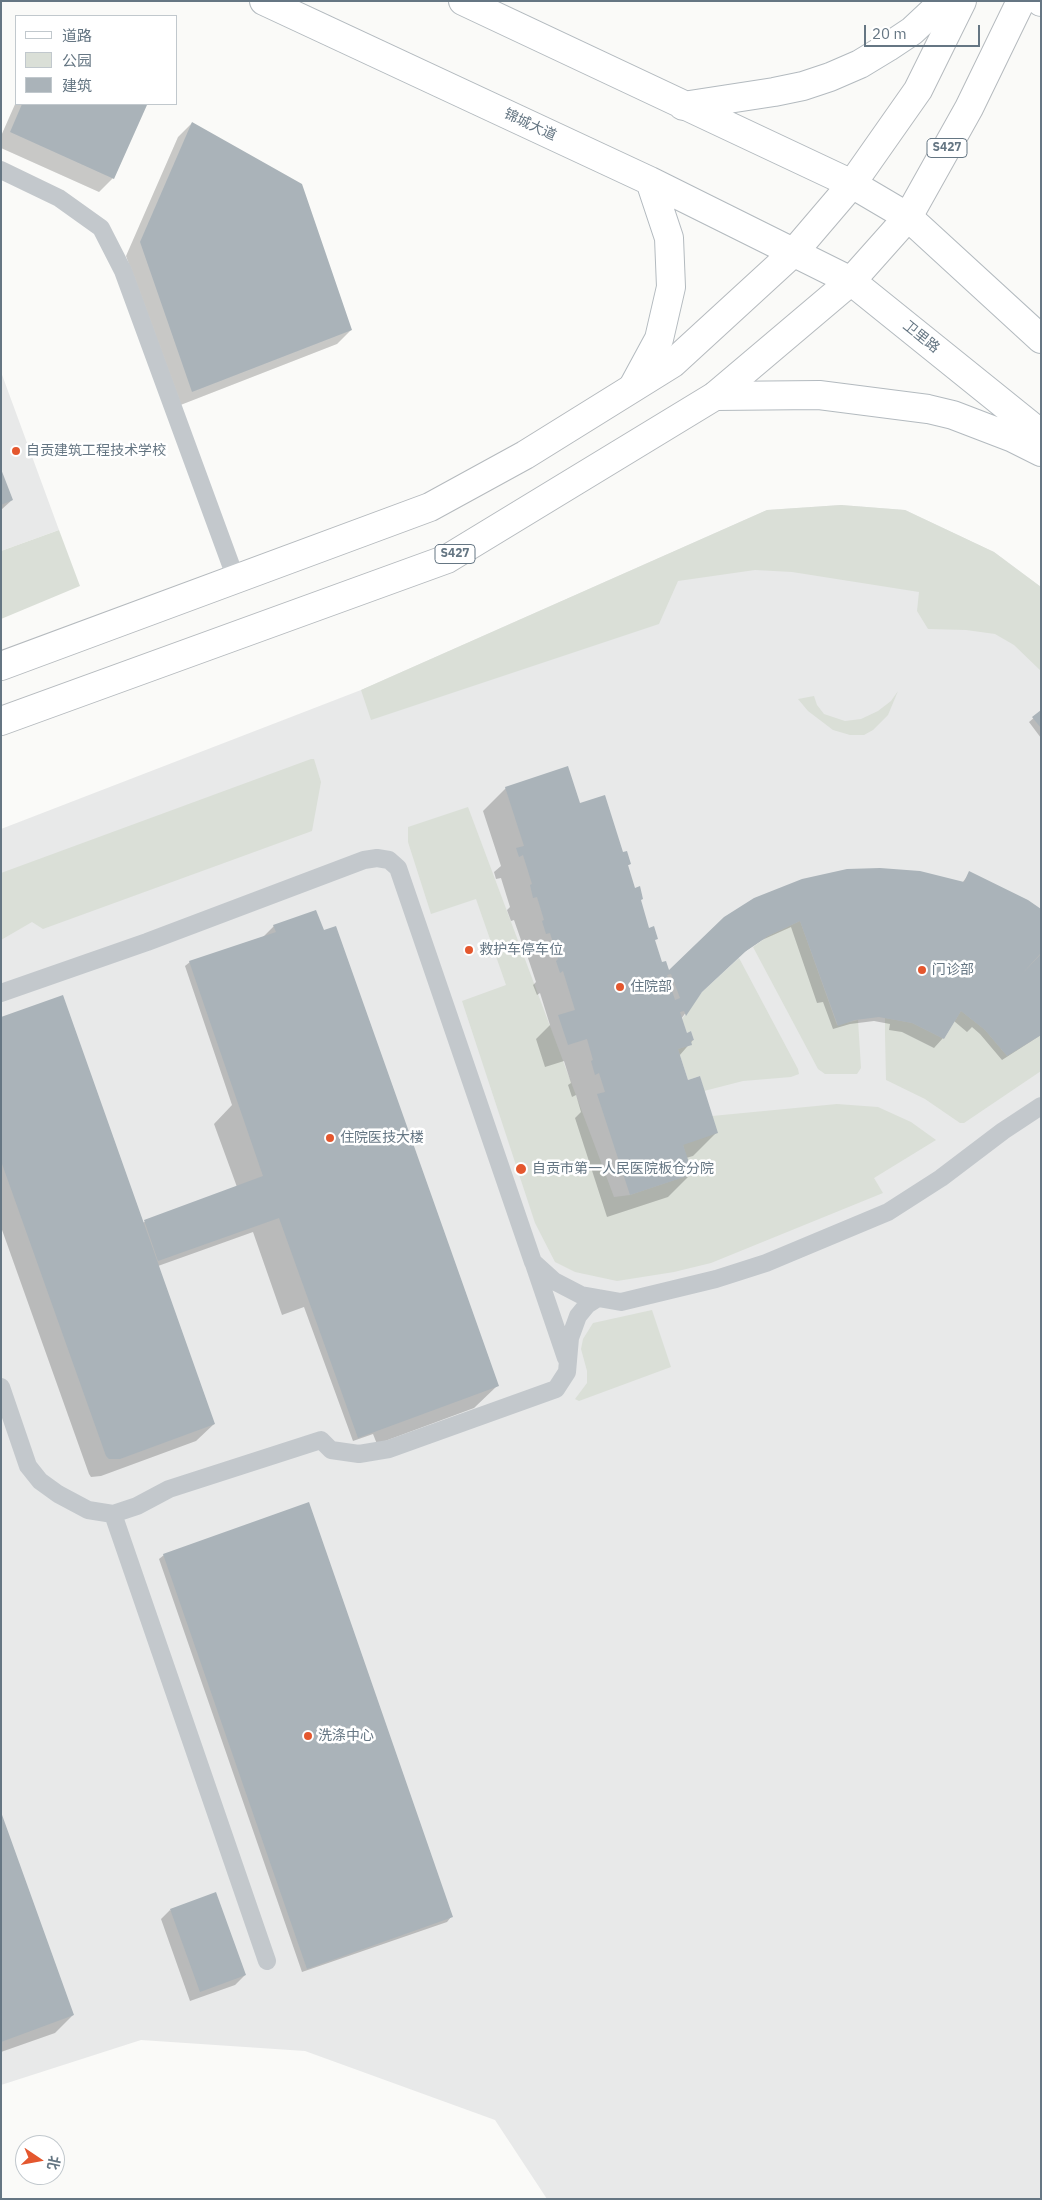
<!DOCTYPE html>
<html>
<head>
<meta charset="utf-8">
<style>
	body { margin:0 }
	#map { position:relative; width:1042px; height:2200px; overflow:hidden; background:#fafaf8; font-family:"IBM Plex Sans","Noto Sans SC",sans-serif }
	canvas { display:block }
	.frame { position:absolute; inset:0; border:2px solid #657683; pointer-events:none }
	.legend { position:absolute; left:15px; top:15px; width:162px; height:90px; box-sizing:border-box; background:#fff; border:1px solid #c1c8cd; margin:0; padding:6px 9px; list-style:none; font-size:15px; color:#657683 }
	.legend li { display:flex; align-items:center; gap:10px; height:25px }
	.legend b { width:25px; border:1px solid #c1c8cd }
	.north { position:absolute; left:15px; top:2135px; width:50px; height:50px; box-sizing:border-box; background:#fff; border:1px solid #c1c8cd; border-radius:50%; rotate:102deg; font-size:14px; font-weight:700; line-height:20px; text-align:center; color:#657683 }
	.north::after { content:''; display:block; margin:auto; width:18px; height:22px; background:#e4572e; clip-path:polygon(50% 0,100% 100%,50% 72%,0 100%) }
	.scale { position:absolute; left:864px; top:25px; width:116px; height:22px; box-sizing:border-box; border:2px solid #657683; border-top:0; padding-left:6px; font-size:15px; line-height:18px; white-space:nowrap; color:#657683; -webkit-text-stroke:4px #fff; paint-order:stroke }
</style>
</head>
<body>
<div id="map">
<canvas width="1042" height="2200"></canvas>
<div class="frame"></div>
<ul class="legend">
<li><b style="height:6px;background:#fff"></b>道路</li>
<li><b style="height:14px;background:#dadfd7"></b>公园</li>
<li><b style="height:14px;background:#aab3b9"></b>建筑</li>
</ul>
<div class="north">北</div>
<div class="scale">20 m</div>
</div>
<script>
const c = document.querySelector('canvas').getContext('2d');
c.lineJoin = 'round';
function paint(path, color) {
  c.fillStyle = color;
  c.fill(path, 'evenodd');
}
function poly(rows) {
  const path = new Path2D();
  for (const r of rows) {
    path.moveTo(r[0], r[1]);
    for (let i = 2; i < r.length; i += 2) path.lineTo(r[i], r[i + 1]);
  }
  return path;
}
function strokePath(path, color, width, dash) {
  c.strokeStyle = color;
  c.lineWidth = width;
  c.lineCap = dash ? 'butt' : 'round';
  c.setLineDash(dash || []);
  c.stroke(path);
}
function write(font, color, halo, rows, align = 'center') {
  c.font = font + ' "IBM Plex Sans","Noto Sans SC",sans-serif';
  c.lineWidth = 5;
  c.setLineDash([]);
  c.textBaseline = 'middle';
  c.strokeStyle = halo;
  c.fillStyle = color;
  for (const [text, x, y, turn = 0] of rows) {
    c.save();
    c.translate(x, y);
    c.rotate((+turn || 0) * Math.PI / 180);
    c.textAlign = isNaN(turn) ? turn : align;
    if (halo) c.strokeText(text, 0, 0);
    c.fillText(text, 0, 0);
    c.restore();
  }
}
const built = poly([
	[1,372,59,530,1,551],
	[841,505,905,510,994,552,1041,587,1041,2199,547,2199,495,2120,305,2051,141,2040,1,2085,1,829,361,690,767,510]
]);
const green = poly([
	[841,505,905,510,994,552,1041,587,1041,671,1014,645,995,634,966,630,928,629,917,611,919,592,792,572,755,570,678,581,659,624,371,720,361,690,767,510],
	[59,530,80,586,1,619,1,551],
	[898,691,888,715,873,730,864,735,850,735,833,730,808,711,798,699,814,696,817,705,824,714,845,721,861,719,878,711,891,701],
	[311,759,314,759,321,782,312,831,43,929,32,922,1,940,1,873],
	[468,807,614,1197,630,1195,692,1174,683,1145,712,1116,837,1104,878,1107,911,1122,936,1140,874,1178,883,1193,711,1263,674,1272,617,1281,575,1272,555,1262,535,1223,462,1001,506,985,476,899,431,914,408,842,408,827],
	[800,921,837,1025,858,1020,861,1068,857,1074,825,1074,818,1069,753,947,768,936],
	[739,958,798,1069,799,1074,791,1077,743,1081,704,1091,700,1076,688,1080,678,1049,691,1045,691,1041,694,1040,691,1031,687,1033,682,1019,702,992],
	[961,1011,985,1030,1007,1056,1041,1035,1041,1071,964,1123,960,1123,925,1099,886,1080,885,1035,885,1018,912,1023,944,1039],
	[652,1310,671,1367,579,1401,575,1399,587,1383,587,1371,581,1349,583,1339,593,1323]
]);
const shadow = poly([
	[16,102,142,104,146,105,113,178,99,192,1,148,1,136],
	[192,123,351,330,337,344,178,406,126,256,178,137],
	[1,472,12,500,1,510],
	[1041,712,1041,738,1029,722],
	[506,788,579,805,630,864,627,866,648,929,661,964,669,972,725,918,962,883,970,873,1041,910,1041,1035,1002,1060,980,1034,972,1027,967,1032,954,1021,943,1038,934,1048,902,1032,889,1030,890,1024,874,1021,850,1024,833,1029,823,1002,817,1003,791,927,762,940,740,955,701,992,681,1019,686,1034,693,1040,679,1056,687,1082,716,1133,693,1156,686,1158,691,1174,668,1197,607,1217,575,1118,581,1112,576,1095,572,1097,568,1085,571,1083,564,1061,545,1067,536,1039,550,1025,540,993,537,995,533,985,536,982,527,955,523,956,519,945,522,943,514,920,511,921,507,910,510,907,501,878,496,879,494,872,501,866,483,811],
	[274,926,497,1386,474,1408,377,1444,373,1434,353,1441,304,1307,282,1315,253,1232,158,1266,214,1424,196,1441,101,1476,91,1477,89,1474,1,1227,1,1018,142,1223,237,1187,214,1124,232,1105,185,966,190,962,263,937],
	[164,1555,451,1917,447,1922,302,1972,159,1559],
	[1,1815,73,2015,55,2033,1,2052],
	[170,1910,245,1975,235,1985,190,2001,161,1919]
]);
const building = poly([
	[22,104,145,104,147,105,114,179,10,132],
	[192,122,302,184,352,330,192,392,140,242],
	[1,469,13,500,1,505],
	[1041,710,1041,728,1032,717],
	[568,766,580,803,605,795,623,852,627,851,631,864,628,865,635,888,640,886,643,899,641,900,649,928,654,926,658,939,655,940,662,962,666,961,669,970,724,917,754,898,802,879,847,869,880,868,920,871,964,882,969,871,1028,900,1041,909,1041,953,1021,975,1041,954,1041,1035,1007,1056,985,1030,961,1011,944,1039,912,1023,879,1017,855,1020,838,1026,800,921,768,936,746,951,702,992,686,1016,684,1011,680,1012,687,1033,691,1031,694,1040,691,1041,692,1045,678,1049,688,1080,700,1076,718,1133,683,1145,693,1174,630,1195,597,1094,605,1092,599,1073,595,1075,591,1061,593,1060,587,1039,568,1045,558,1015,575,1010,563,971,560,973,556,961,558,959,550,933,546,934,542,921,544,920,537,897,533,898,530,885,532,884,523,855,519,857,516,848,524,846,505,787],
	[671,974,680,998,675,1000,667,975],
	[316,910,324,930,336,926,499,1386,358,1438,279,1218,158,1261,144,1220,263,1176,189,961,276,932,273,925],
	[63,995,215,1424,120,1459,109,1459,106,1456,1,1161,1,1017],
	[309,1502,453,1917,307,1969,163,1554],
	[1,1812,74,2015,1,2042],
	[216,1892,246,1975,200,1992,170,1909]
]);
const lane = poly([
	[1,170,59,198,101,228,123,271,236,579],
	[1,993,147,942,364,860,377,858,389,860,398,868,533,1262,554,1281,581,1295,621,1302,716,1279,766,1263,888,1212,941,1178,1003,1131,1041,1106],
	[534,1264,566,1358],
	[1,1387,28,1466,40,1481,58,1494,88,1510,113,1514,137,1506,169,1489,321,1440,331,1450,359,1454,389,1449,556,1389,567,1372,570,1338,578,1316,587,1305,598,1298],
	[113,1514,267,1961]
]);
const secondary = poly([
	[264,1,650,181,851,281,1041,434],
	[463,1,852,184,908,217,1041,339],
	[1041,1,1041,2],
	[683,106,774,92,803,86,830,77,860,64,888,47,912,31,944,1],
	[633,387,659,339,671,287,669,238,650,181],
	[715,396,819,395,928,409,953,415,1013,438,1041,452]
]);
const primary = poly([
	[1,666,430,507,525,455,673,363,794,252,852,184,918,90,962,1],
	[1,721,447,559,715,396,851,281,908,217,969,108,1021,1]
]);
const markers = [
	[16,451,5,"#e4572e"],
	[469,950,5,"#e4572e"],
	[922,970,5,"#e4572e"],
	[620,987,5,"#e4572e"],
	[330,1138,5,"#e4572e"],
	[521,1169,6,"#e4572e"],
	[308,1736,5,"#e4572e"]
];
const shields = [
	[947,148,40],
	[455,554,40]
];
const shieldNames = [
	["S427",947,148],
	["S427",455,554]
];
const streetNames = [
	["锦城大道",530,125,25],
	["卫里路",921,337,39]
];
const poiNames = [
	["自贡建筑工程技术学校",26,451],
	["救护车停车位",479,950],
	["门诊部",932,970],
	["住院部",630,987],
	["住院医技大楼",340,1138],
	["自贡市第一人民医院板仓分院",532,1169],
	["洗涤中心",318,1736]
];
paint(built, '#e8e9e9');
paint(green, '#dadfd7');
paint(shadow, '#0003');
paint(building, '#aab3b9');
strokePath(secondary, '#b3babf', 30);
strokePath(primary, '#b5babe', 30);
strokePath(lane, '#c3c8cc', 18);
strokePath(secondary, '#fff', 28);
strokePath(primary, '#fff', 28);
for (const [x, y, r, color] of markers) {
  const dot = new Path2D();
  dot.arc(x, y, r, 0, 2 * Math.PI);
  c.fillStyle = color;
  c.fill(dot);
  strokePath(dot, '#fff', 2);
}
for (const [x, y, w] of shields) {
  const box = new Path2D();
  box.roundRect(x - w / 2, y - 9.5, w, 19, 4);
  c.fillStyle = '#fff';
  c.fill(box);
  strokePath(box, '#657683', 1);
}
write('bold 12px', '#657683', null, shieldNames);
write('14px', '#657683', '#fff', streetNames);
write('14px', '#657683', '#fff', poiNames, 'left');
</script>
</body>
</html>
